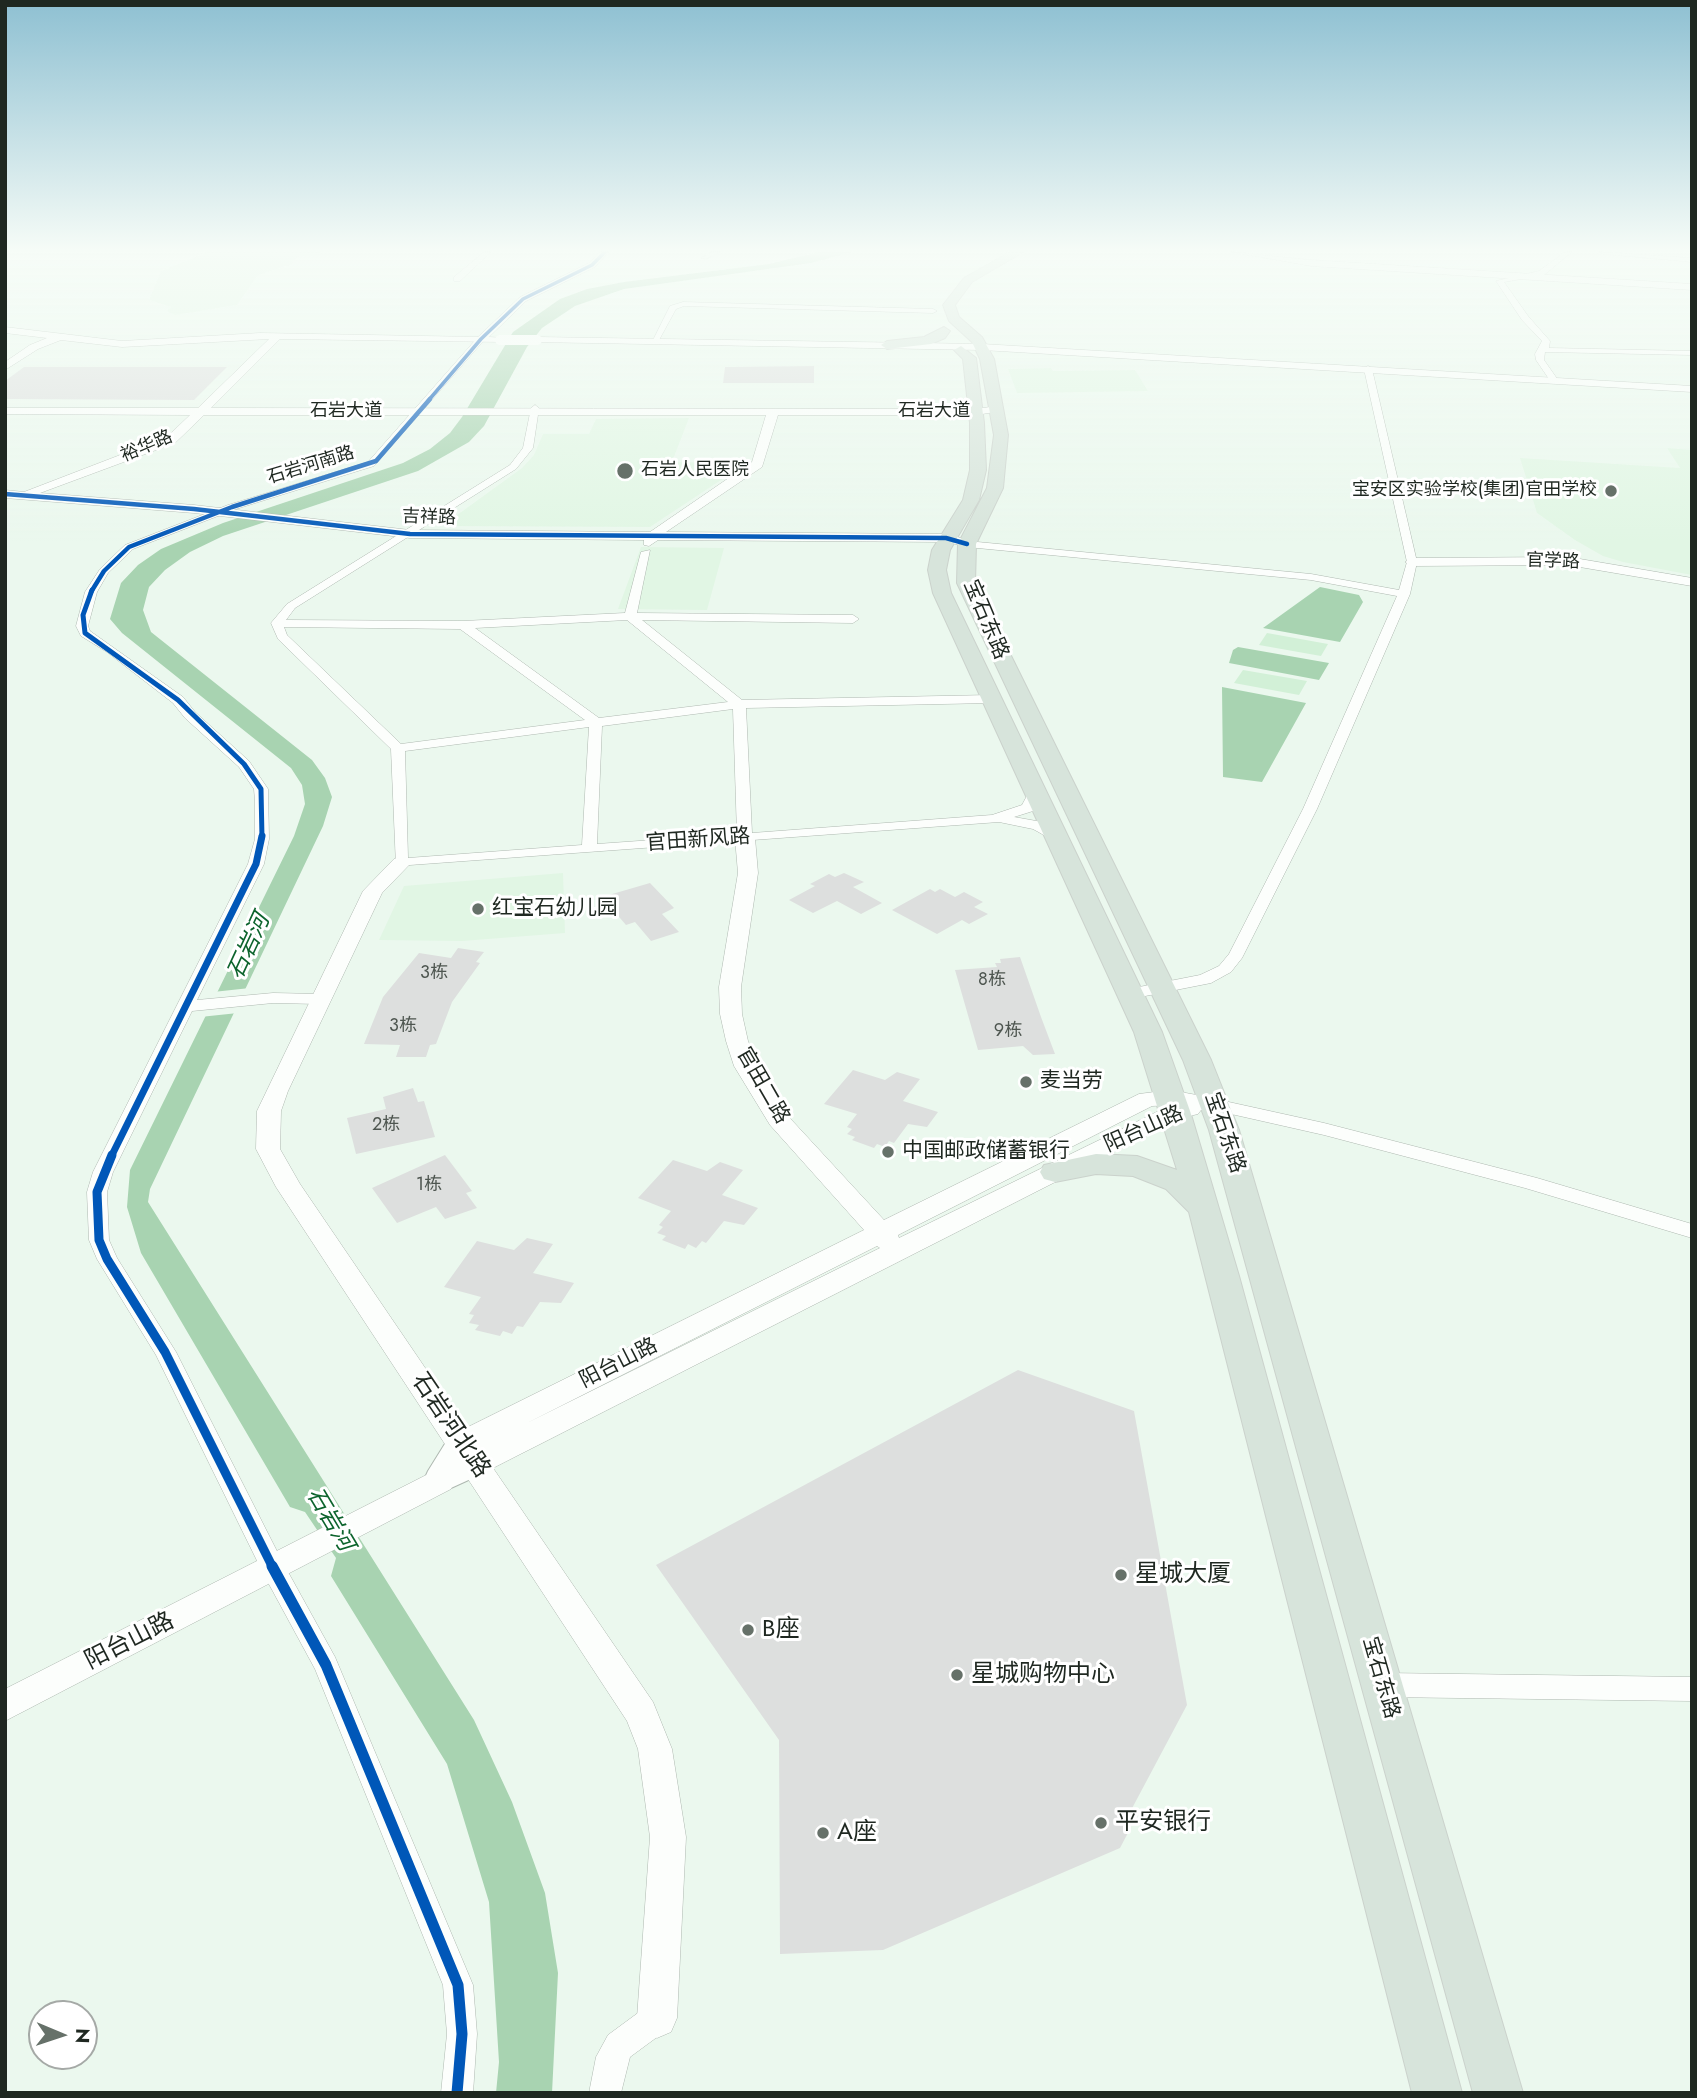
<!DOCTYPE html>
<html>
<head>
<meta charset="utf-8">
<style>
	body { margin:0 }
	#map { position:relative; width:1697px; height:2098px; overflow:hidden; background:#ebf8ee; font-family:Jost,sans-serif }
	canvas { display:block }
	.frame { position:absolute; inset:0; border:7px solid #1f2821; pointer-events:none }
	.north { position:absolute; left:28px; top:2000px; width:70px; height:70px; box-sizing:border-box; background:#fff; border:2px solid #a5a9a6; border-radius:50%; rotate:92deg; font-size:19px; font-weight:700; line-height:28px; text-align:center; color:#1f2821 }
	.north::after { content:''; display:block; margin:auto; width:24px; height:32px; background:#667169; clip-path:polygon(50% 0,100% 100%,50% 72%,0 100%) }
</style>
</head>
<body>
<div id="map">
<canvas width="1697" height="2098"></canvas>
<div class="frame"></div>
<div class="north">N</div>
</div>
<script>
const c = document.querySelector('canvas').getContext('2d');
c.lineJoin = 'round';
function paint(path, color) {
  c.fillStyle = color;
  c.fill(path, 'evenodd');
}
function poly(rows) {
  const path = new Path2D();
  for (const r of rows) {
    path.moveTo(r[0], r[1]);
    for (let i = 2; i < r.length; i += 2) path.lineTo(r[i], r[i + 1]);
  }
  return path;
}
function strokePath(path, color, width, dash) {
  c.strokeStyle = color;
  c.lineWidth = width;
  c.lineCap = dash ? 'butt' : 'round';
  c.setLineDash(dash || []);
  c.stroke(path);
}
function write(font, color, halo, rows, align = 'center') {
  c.font = font + ' Jost,"Noto Sans SC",sans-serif';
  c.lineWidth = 6;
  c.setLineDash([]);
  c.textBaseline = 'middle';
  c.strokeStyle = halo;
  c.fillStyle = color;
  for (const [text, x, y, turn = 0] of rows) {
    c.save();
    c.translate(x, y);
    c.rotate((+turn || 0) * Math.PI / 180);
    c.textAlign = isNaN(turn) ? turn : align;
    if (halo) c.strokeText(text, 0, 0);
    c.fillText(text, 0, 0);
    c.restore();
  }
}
const built = poly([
	[208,252,320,252,314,256,299,256,292,261,293,264,258,275,237,305,175,315,167,311,171,307,149,300,161,271],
	[1051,368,1053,371,1135,370,1148,391,1017,393,1008,369],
	[689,418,672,462,739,463,730,474,650,527,442,526,522,468,534,455,543,434,589,434,596,419],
	[1667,448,1692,450,1692,575,1623,562,1603,556,1575,540,1537,513,1520,458,1680,468],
	[641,547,724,548,707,610,618,609],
	[563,873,565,933,462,941,379,940,404,886]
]);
const green = poly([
	[1267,633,1328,644,1321,656,1259,645],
	[1243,670,1307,681,1299,695,1234,683]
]);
const water = poly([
	[819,252,851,252,811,263,624,289,575,306,542,328,527,347,484,426,469,442,418,471,223,536,190,552,165,570,149,587,143,610,151,632,312,760,325,778,332,797,323,826,150,1189,148,1202,474,1720,512,1802,545,1893,558,1973,552,2093,496,2093,499,2062,489,1902,447,1764,331,1576,336,1558,305,1512,290,1507,141,1253,127,1207,130,1170,294,836,305,804,302,785,291,768,122,633,110,619,121,583,138,565,161,549,223,523,403,463,430,449,450,433,462,417,513,332,560,299,587,289,624,282,769,264],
	[1320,587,1359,595,1363,602,1340,642,1263,628],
	[1238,647,1329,663,1319,680,1229,663,1233,650],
	[1222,687,1306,703,1262,782,1223,777]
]);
const pier = poly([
	[250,988,238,1013,200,1017,213,992]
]);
const building = poly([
	[814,366,814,383,723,383,725,367],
	[24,367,227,367,194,400,5,399,5,381],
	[844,873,864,882,853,887,882,903,861,914,837,901,813,913,789,900,815,886,810,884,829,874,835,877],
	[650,883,674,908,662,914,679,932,651,941,635,922,626,925,602,897],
	[930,889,935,892,940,889,955,897,964,892,983,902,974,907,988,914,969,924,962,920,937,934,892,910],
	[458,948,484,952,476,962,480,963,452,1002,436,1044,430,1045,426,1057,396,1057,400,1045,364,1044,383,997,419,953,451,958],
	[1020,957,1041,1017,1055,1054,1033,1055,1023,1046,978,1050,955,970,997,967,995,963,1001,963,1000,959],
	[853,1070,885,1080,897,1072,920,1079,903,1101,938,1112,927,1127,908,1124,894,1143,889,1141,885,1147,877,1144,874,1148,852,1140,855,1137,847,1134,852,1129,847,1127,857,1114,824,1104],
	[413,1088,418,1102,424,1101,435,1137,356,1154,347,1118,386,1109,383,1097],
	[445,1155,472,1191,466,1193,477,1208,445,1219,436,1207,397,1223,372,1188],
	[673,1160,707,1171,720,1162,743,1170,722,1195,758,1208,744,1225,724,1221,706,1243,702,1241,696,1248,688,1244,685,1249,662,1240,666,1236,657,1233,663,1227,659,1225,671,1211,638,1198],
	[527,1238,553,1244,533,1273,574,1283,561,1303,540,1302,523,1327,517,1326,512,1334,503,1331,500,1336,475,1330,479,1325,469,1323,474,1315,469,1314,481,1297,444,1287,477,1241,514,1250],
	[1018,1370,1134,1411,1187,1705,1129,1814,1130,1829,1120,1848,883,1950,780,1954,779,1740,656,1565]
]);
const minor = poly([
	[484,252,491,252,460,281,454,281,454,277,484,252],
	[712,252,720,252,706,259,701,258,712,252],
	[1565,252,1572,252,1544,275,1504,282,1528,316,1550,341,1549,348,1692,351,1692,355,1545,352,1544,360,1558,380,1551,382,1536,360,1535,354,1542,341,1522,320,1496,281,1539,271,1565,252],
	[1600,252,1692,258,1692,262,1603,254,1600,252],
	[683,302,933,309,937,311,933,313,684,306,676,309,658,342,652,342,670,306,683,302],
	[478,337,485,339,374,466,236,509,133,549,108,573,97,592,88,626,90,631,183,697,195,712,249,761,268,789,269,839,264,864,197,1000,273,993,320,994,328,999,320,1004,273,1003,192,1011,113,1172,107,1192,109,1240,117,1258,176,1352,282,1561,335,1657,473,1985,477,2034,473,2093,441,2093,447,2034,443,1985,315,1669,264,1575,156,1355,97,1259,89,1240,87,1192,93,1172,248,864,255,839,255,801,254,789,239,767,185,718,173,703,107,652,81,636,76,626,85,592,100,569,125,545,228,505,368,462,478,337],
	[1368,366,1372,369,1417,562,1410,594,1317,809,1242,958,1231,972,1211,983,1130,999,1124,998,1122,994,1124,990,1200,975,1219,966,1229,954,1303,809,1397,596,1311,580,967,547,962,544,967,541,1311,574,1399,590,1407,562,1364,369,1368,366],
	[535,405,539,408,533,448,516,469,295,608,286,620,463,621,625,613,641,552,650,550,637,613,853,615,859,619,853,623,642,620,742,700,991,695,997,699,991,703,746,708,752,833,992,815,1022,805,1030,790,1035,789,1042,793,1033,811,1014,817,1042,822,1061,833,1061,839,1051,839,1033,829,999,822,396,866,391,749,278,639,271,623,287,604,510,465,523,448,531,408,535,405],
	[627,620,728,702,599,718,475,628,627,620],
	[284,627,460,629,585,720,401,744,287,635,284,627],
	[733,709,737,834,597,844,602,726,733,709],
	[589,727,582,845,408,858,405,751,589,727],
	[1215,1099,1324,1123,1537,1178,1692,1224,1692,1238,1525,1188,1324,1135,1209,1109,1206,1105,1215,1099],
	[1382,1673,1692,1677,1692,1701,1382,1697,1373,1693,1369,1685,1373,1677,1382,1673],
	[657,2003,668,2007,672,2018,668,2029,630,2057,621,2093,589,2093,596,2057,608,2035,646,2007,657,2003]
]);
const tertiary = poly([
	[600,252,609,252,595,267,526,301,489,337,504,338,504,342,280,339,211,408,976,409,997,406,1003,409,1001,411,976,415,778,415,762,467,666,532,946,534,972,541,972,547,945,542,658,540,649,546,644,545,644,540,410,538,194,513,5,498,5,490,24,492,167,437,190,415,5,414,5,408,198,408,269,339,122,347,61,340,38,349,5,370,5,362,30,345,47,338,5,333,5,327,122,341,260,333,478,337,520,297,589,263,600,252],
	[204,415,766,415,752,462,650,532,410,530,194,505,40,493,175,443,204,415],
	[1232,252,1311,260,1692,284,1692,290,1311,266,1232,252],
	[537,337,982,344,1692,386,1692,392,982,350,533,342,532,340,537,337],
	[1568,557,1692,578,1692,586,1568,565,1412,566,1405,562,1412,558,1568,557],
	[745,832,755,838,758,873,741,987,742,1014,748,1041,758,1066,787,1115,884,1220,1139,1094,1170,1090,1223,1100,1227,1105,1223,1110,1201,1110,1198,1114,1181,1118,493,1468,653,1702,672,1749,686,1837,677,2018,671,2032,657,2038,643,2032,637,2018,650,1837,638,1749,627,1721,276,1187,256,1149,257,1111,363,891,394,859,401,857,411,863,382,893,288,1091,281,1111,280,1149,300,1184,466,1428,864,1230,770,1125,734,1066,726,1041,720,1014,719,987,738,873,735,838,745,832],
	[1171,1105,899,1238,898,1235,1152,1106,1171,1105],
	[877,1246,880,1248,527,1423,877,1246],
	[440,1468,451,1471,455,1480,451,1489,5,1721,5,1689,440,1468]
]);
const secondary = poly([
	[462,1431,473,1434,478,1443,474,1451,486,1454,491,1463,486,1472,440,1493,428,1489,424,1480,428,1471,451,1434,462,1431]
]);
const primary = poly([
	[1010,252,1023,252,972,282,955,305,959,317,982,337,994,359,1008,435,1003,488,976,544,975,583,1211,1060,1239,1130,1523,2093,1473,2093,1209,1130,1183,1060,957,583,958,544,987,488,994,435,980,359,972,342,949,321,943,305,964,278,1010,252],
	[944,327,950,331,945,338,931,344,887,349,881,345,887,341,924,337,944,327],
	[961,346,976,358,984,423,986,470,979,500,950,550,946,570,951,593,1162,1032,1190,1111,1239,1276,1462,2093,1412,2093,1189,1212,1166,1189,1133,1176,1096,1174,1055,1182,1044,1179,1040,1172,1044,1165,1096,1154,1137,1156,1177,1170,1134,1032,933,593,928,570,932,550,963,500,970,470,970,423,963,359,954,350,961,346]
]);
const tertiaryBridge = poly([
	[500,340,537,340]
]);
const cyclewayFar5 = poly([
	[428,401,481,339,523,299,592,265,605,252]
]);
const cyclewayFar4 = poly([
	[5,494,194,509,410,534,946,538,967,544],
	[91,592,104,571,129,547,232,507,376,461,430,399]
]);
const cyclewayFar3 = poly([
	[92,590,83,615,85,633,178,700,244,764,261,789,262,838]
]);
const cyclewayFar2 = poly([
	[111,1157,256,864,262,836]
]);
const cyclewayFar1 = poly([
	[112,1155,97,1192,99,1240,107,1259,165,1352,273,1568]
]);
const cycleway = poly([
	[272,1566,326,1665,458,1985,462,2034,457,2093]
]);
const markers = [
	[625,471,9,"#667169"],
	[1611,491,7,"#667169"],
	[478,909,7,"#667169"],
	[1026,1082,7,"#667169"],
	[888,1152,7,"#667169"],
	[1121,1575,7,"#667169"],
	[748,1630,7,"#667169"],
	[957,1675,7,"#667169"],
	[1101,1823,7,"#667169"],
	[823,1833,7,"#667169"]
];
const farStreetnames = [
	["石岩大道",346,412],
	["石岩大道",934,412],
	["裕华路",147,447,-23],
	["石岩河南路",311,466,-17],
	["吉祥路",429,518,2],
	["官学路",1553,562,2]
];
const farPoinames = [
	["石岩人民医院",641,471],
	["宝安区实验学校(集团)官田学校",1597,491,"right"]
];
const numberNames = [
	["3栋",434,974],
	["8栋",992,981],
	["3栋",403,1027],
	["9栋",1008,1032],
	["2栋",386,1126],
	["1栋",429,1186]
];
const streetNames = [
	["宝石东路",985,620,67],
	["官田新风路",698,841,-4],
	["官田二路",762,1086,60],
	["阳台山路",1144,1130,-24],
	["宝石东路",1224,1133,71],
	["阳台山路",619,1364,-27],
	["宝石东路",1380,1678,74]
];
const poiNames = [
	["红宝石幼儿园",492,909],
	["麦当劳",1040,1082],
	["中国邮政储蓄银行",902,1152]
];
const waterNames = [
	["石岩河",250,947,-65],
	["石岩河",329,1520,59]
];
const nearStreetnames = [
	["石岩河北路",450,1426,56],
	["阳台山路",130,1642,-27]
];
const nearPoinames = [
	["星城大厦",1135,1575],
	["B座",762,1630],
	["星城购物中心",971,1675],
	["平安银行",1115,1823],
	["A座",837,1833]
];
paint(built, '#e1f6e4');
paint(green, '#d2f0d7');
paint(water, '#a8d3b1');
paint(pier, '#ebf8ee');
paint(building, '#dddfde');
strokePath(minor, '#aeb8b0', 1);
strokePath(tertiary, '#aeb8b0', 1);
strokePath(secondary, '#aeb8b0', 2);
strokePath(primary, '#cbd2cc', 2);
paint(minor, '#fcfefc');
paint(tertiary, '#fcfefc');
paint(secondary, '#fcfefc');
paint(primary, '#d7e4db');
strokePath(tertiaryBridge, '#aeb8b0', 10, []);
strokePath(tertiaryBridge, '#fcfefc', 10);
strokePath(cyclewayFar5, '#0057b8', 3.5);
strokePath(cyclewayFar4, '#0057b8', 4.5);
strokePath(cyclewayFar3, '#0057b8', 5);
strokePath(cyclewayFar2, '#0057b8', 7);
strokePath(cyclewayFar1, '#0057b8', 9);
strokePath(cycleway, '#0057b8', 11);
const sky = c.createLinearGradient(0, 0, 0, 545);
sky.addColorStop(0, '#8ec0d2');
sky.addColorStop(0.46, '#f6fcf7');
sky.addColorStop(1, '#f6fcf700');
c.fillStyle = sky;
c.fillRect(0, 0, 1697, 545);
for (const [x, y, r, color] of markers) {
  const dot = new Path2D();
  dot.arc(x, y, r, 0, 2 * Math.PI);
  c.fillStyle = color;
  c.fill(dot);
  strokePath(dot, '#fff', 2.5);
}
write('18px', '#1f2821', '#fff', farStreetnames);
write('18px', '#1f2821', '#fff', farPoinames, 'left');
write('18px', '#4e5650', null, numberNames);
write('21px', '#1f2821', '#fff', streetNames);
write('21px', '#1f2821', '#fff', poiNames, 'left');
write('italic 23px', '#0d642d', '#fff', waterNames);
write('24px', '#1f2821', '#fff', nearStreetnames);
write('24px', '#1f2821', '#fff', nearPoinames, 'left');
</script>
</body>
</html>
